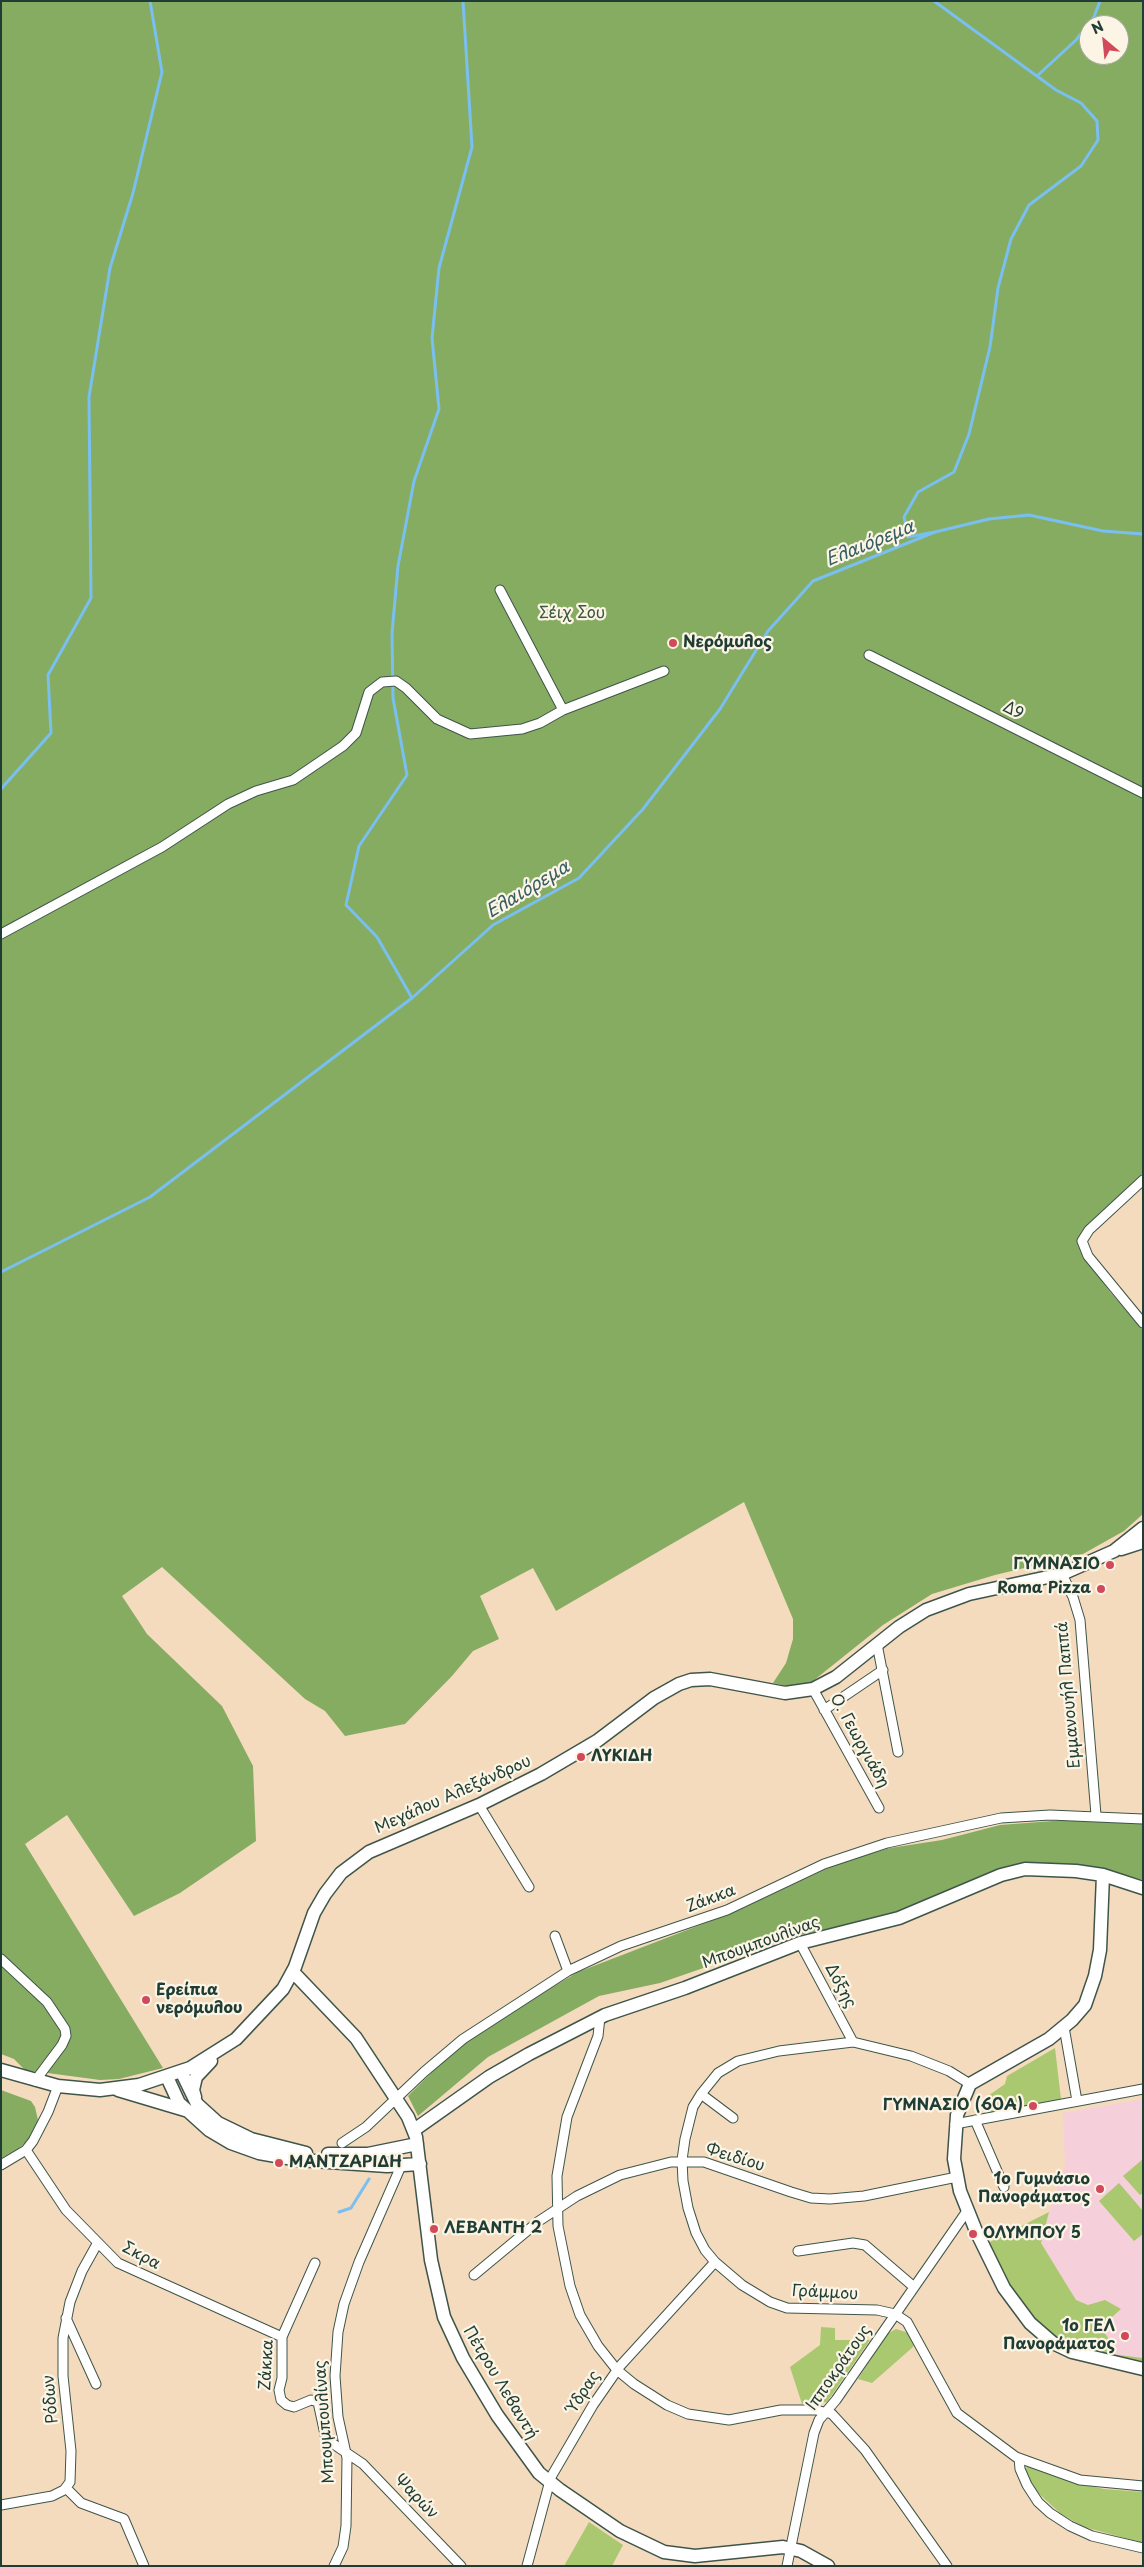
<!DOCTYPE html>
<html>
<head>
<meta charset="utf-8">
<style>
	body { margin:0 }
	#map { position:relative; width:1144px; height:2567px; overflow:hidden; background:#f5dbbe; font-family:"Playpen Sans",sans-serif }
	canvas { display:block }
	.frame { position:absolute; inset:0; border:2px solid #1f3d34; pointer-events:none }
	.north { position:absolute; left:1079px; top:15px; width:50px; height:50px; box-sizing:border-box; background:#fcf5e5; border:1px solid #a4ab9e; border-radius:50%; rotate:332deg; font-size:14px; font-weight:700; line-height:20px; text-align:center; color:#1f3d34 }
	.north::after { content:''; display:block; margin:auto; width:18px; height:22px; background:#d1495b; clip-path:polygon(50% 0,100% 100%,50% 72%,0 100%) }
</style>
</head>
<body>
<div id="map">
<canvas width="1144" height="2567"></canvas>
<div class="frame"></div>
<div class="north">N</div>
</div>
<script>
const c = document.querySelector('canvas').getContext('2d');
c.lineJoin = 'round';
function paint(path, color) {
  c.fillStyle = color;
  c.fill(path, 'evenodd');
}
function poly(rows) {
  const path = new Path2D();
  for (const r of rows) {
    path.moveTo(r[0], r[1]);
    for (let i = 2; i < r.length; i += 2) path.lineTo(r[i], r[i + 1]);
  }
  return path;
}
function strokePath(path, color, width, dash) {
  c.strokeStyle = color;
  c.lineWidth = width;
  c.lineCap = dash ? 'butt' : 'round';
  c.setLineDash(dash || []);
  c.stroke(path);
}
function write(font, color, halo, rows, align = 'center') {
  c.font = font + ' "Playpen Sans",sans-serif';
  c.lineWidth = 4.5;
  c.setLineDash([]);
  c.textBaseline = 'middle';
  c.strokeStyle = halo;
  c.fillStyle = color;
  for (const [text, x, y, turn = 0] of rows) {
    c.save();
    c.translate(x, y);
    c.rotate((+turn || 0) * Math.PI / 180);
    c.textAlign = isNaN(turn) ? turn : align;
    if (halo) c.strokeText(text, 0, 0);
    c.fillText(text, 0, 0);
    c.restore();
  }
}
const built = poly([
	[1143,2099,1143,2358,1111,2354,1112,2344,1101,2327,1121,2309,1088,2305,1076,2300,1041,2243,1049,2212,1065,2166,1063,2113]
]);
const green = poly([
	[1055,2048,1061,2099,985,2114,985,2098,1005,2084,1007,2076],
	[1143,2159,1143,2193,1140,2195,1123,2176],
	[1119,2183,1143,2211,1143,2234,1134,2241,1099,2201],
	[1049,2212,1041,2243,1076,2300,1088,2305,1105,2300,1121,2309,1101,2327,1112,2344,1111,2354,1143,2358,1143,2365,1108,2359,1055,2340,1021,2310,984,2245],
	[821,2327,835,2328,835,2340,870,2340,827,2402,802,2404,790,2367,820,2345],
	[896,2329,909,2333,915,2342,913,2347,872,2383,858,2379,887,2334],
	[1029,2466,1081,2484,1104,2489,1143,2492,1143,2543,1084,2527,1061,2514,1036,2491,1024,2469],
	[589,2522,623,2545,612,2566,564,2566]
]);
const forest = poly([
	[1,1,1143,1,1143,1173,1084,1229,1078,1241,1084,1256,1110,1292,1143,1330,1143,1514,1124,1531,1083,1554,995,1575,932,1594,883,1625,813,1681,800,1686,787,1686,773,1683,786,1663,793,1639,793,1619,744,1502,556,1611,533,1568,480,1596,499,1639,473,1651,452,1676,405,1724,345,1736,325,1711,305,1699,162,1567,122,1596,147,1634,222,1706,253,1766,256,1841,180,1893,134,1916,67,1815,25,1844,163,2068,119,2079,100,2080,25,2070,14,2059,1,2054],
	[1089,25,1119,25,1119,55,1089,55],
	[1079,1819,1143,1824,1143,1880,1103,1869,1037,1865,917,1909,799,1935,660,1983,599,1996,488,2057,418,2116,408,2096,465,2039,578,1972,739,1910,839,1863,890,1848,942,1840,1000,1825],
	[1,2090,31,2101,35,2107,38,2120,29,2140,1,2162]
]);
const stream = poly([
	[1037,76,1076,40,1094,17,1100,1],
	[935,532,989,519,1029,515,1103,531,1143,534],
	[1,789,51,733,48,675,91,598,89,397,110,268,133,193,162,72,150,1],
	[412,998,493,925,579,878,643,809,720,709,768,631,813,581,935,532,908,537,904,517,918,492,954,472,969,434,990,347,998,288,1011,239,1029,205,1081,166,1098,140,1097,121,1081,103,1056,90,934,1],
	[1,1272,150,1197,412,998,377,937,346,905,359,846,407,775,393,698,392,633,398,566,414,481,439,409,432,338,439,268,472,147,463,1],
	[339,2212,351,2208,369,2179]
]);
const street = poly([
	[500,590,563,710],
	[869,655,1143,793],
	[1,934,162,847,228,804,256,791,293,780,343,746,356,733,369,692,382,682,396,681,406,688,437,719,470,734,522,729,540,723,563,710,664,671],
	[1143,1180,1089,1230,1082,1241,1088,1256,1143,1323],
	[1062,1574,1073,1597,1080,1620,1096,1815],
	[877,1644,898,1752],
	[813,1689,879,1808],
	[824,1710,883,1670],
	[479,1805,529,1887],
	[555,1936,568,1971],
	[800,1943,853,2042],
	[1,1959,47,2002,65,2029,66,2036,62,2045,35,2081],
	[600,2017,598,2036,567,2117,557,2176,558,2226,570,2286,580,2315,598,2346,617,2370,634,2384,667,2405,688,2414,729,2420,781,2410,816,2410,832,2414,865,2450,947,2566],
	[1064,2027,1077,2101],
	[970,2084,949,2071,911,2056,853,2042,779,2051,738,2061,718,2073,701,2094,693,2107,685,2139,682,2160,683,2181,688,2208,696,2233,705,2250,715,2262,742,2285,770,2302,787,2308,877,2310,895,2314,907,2322,957,2413,1016,2457,1080,2480,1143,2486],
	[701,2094,733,2118],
	[975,2120,1004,2187],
	[955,2124,1143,2089],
	[342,2143,366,2127,424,2072,463,2039,568,1971,621,1946,727,1910,824,1864,887,1843,1001,1818,1050,1815,1143,1819],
	[26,2150,66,2210,118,2263,282,2337],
	[1,2165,26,2150,33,2141,48,2112,58,2086],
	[798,2251,853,2243,865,2245,914,2287],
	[315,2263,282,2337,282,2378,279,2390,281,2400,287,2405,294,2407,311,2400,318,2402,326,2439,363,2464,461,2566],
	[474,2275,539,2221,577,2196,620,2175,671,2162,704,2162,791,2192,811,2198,830,2199,864,2196,957,2177],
	[66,2318,96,2384],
	[1019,2458,1020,2469,1027,2485,1038,2502,1050,2513,1070,2526,1092,2536,1143,2548],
	[66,2488,81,2503,124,2519,144,2566],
	[1,2505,52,2496,64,2490,70,2482,71,2451,63,2376,63,2338,70,2302,82,2271,97,2244],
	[334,2566,343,2547,346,2526,347,2458,338,2417,335,2376,338,2332,344,2304,359,2262,401,2166],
	[527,2566,551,2477,593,2405,620,2366,715,2262],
	[787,2566,814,2433,819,2420,836,2400,967,2211]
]);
const secondary = poly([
	[1121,1549,1143,1542],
	[1103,1875,1100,1950,1095,1976,1085,2005,1072,2020,1049,2039,970,2084,957,2115,954,2159,960,2191,976,2231,1004,2288,1030,2323,1053,2343,1072,2352,1143,2369],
	[293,1972,356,2038,408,2117,416,2137,431,2260,444,2317,463,2358,497,2415,539,2473,560,2490,620,2531,664,2552,695,2556,783,2547,801,2551,828,2566],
	[1,2070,58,2086,100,2090,139,2085,190,2068,236,2039,283,1989,295,1967,314,1913,325,1894,341,1873,369,1852,479,1805,541,1774,597,1741,654,1698,679,1684,691,1680,710,1679,785,1693,813,1689,836,1677,899,1627,926,1610,969,1594,1062,1574,1114,1551,1143,1528],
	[181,2071,197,2104,218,2123,251,2139,306,2153],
	[167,2077,179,2103,209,2130,231,2143,259,2153,299,2160,387,2166,420,2164],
	[118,2090,185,2110],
	[195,2097,193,2090,196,2077,211,2061],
	[414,2130,489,2077,529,2054,605,2015,685,1988,800,1943,899,1918,1001,1875,1025,1869,1076,1871,1103,1875,1143,1888],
	[328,2154,368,2154,417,2144]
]);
const markers = [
	[673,643,5,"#d1495b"],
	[1110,1565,5,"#d1495b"],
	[1101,1589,5,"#d1495b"],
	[581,1757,5,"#d1495b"],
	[146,2000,5,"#d1495b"],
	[1033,2106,5,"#d1495b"],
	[279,2163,5,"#d1495b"],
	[1100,2189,5,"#d1495b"],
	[434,2229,5,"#d1495b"],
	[973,2234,5,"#d1495b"],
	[1125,2336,5,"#d1495b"]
];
const parkNames = [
	["Σέιχ Σου",572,614]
];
const poiNames = [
	["Νερόμυλος",683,643],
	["ΓΥΜΝΑΣΙΟ",1100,1565,"right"],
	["Roma Pizza",1091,1589,"right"],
	["ΛΥΚΙΔΗ",591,1757],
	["Ερείπια",156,1991],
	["νερόμυλου",156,2009],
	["ΓΥΜΝΑΣΙΟ (60Α)",1023,2106,"right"],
	["ΜΑΝΤΖΑΡΙΔΗ",289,2163],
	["1ο Γυμνάσιο",1090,2180,"right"],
	["Πανοράματος",1090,2198,"right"],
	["ΛΕΒΑΝΤΗ 2",444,2229],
	["ΟΛΥΜΠΟΥ 5",983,2234],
	["1ο ΓΕΛ",1115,2327,"right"],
	["Πανοράματος",1115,2345,"right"]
];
const streetNames = [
	["Δ9",1013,711,27],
	["Εμμανουήλ Παππά",1069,1695,-95],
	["Ο. Γεωργιάδη",859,1741,61],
	["Μεγάλου Αλεξάνδρου",453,1795,-24],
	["Ζάκκα",711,1899,-21],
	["Μπουμπουλίνας",761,1943,-20],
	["Δόξης",840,1986,62],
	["Φειδίου",735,2158,17],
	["Σκρα",141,2256,28],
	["Γράμμου",825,2293,3],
	["Ζάκκα",267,2365,-87],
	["Ιπποκράτους",839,2368,-55],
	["Πέτρου Λεβαντή",500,2383,59],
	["Ύδρας",584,2392,-57],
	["Ρόδων",51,2399,-95],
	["Μπουμπουλίνας",325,2422,-94],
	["Ψαρών",416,2497,46]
];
const waterNames = [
	["Ελαιόρεμα",870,544,-22],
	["Ελαιόρεμα",528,890,-31]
];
paint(built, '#f5cfd9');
paint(green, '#a9c870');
paint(forest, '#86ac62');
strokePath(stream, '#79bff0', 3);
strokePath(street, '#3f5549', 11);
strokePath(secondary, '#3f5549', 15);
strokePath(street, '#fff', 9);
strokePath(secondary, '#fff', 12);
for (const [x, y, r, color] of markers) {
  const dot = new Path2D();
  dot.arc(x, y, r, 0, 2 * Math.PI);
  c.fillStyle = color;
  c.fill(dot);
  strokePath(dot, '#fcf5e5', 2);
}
write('16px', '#3b5940', '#fcf5e5', parkNames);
write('bold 16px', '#1f3d34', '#fcf5e5', poiNames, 'left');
write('16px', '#1f3d34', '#fcf5e5', streetNames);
write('italic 18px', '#365e63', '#fcf5e5', waterNames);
</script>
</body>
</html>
